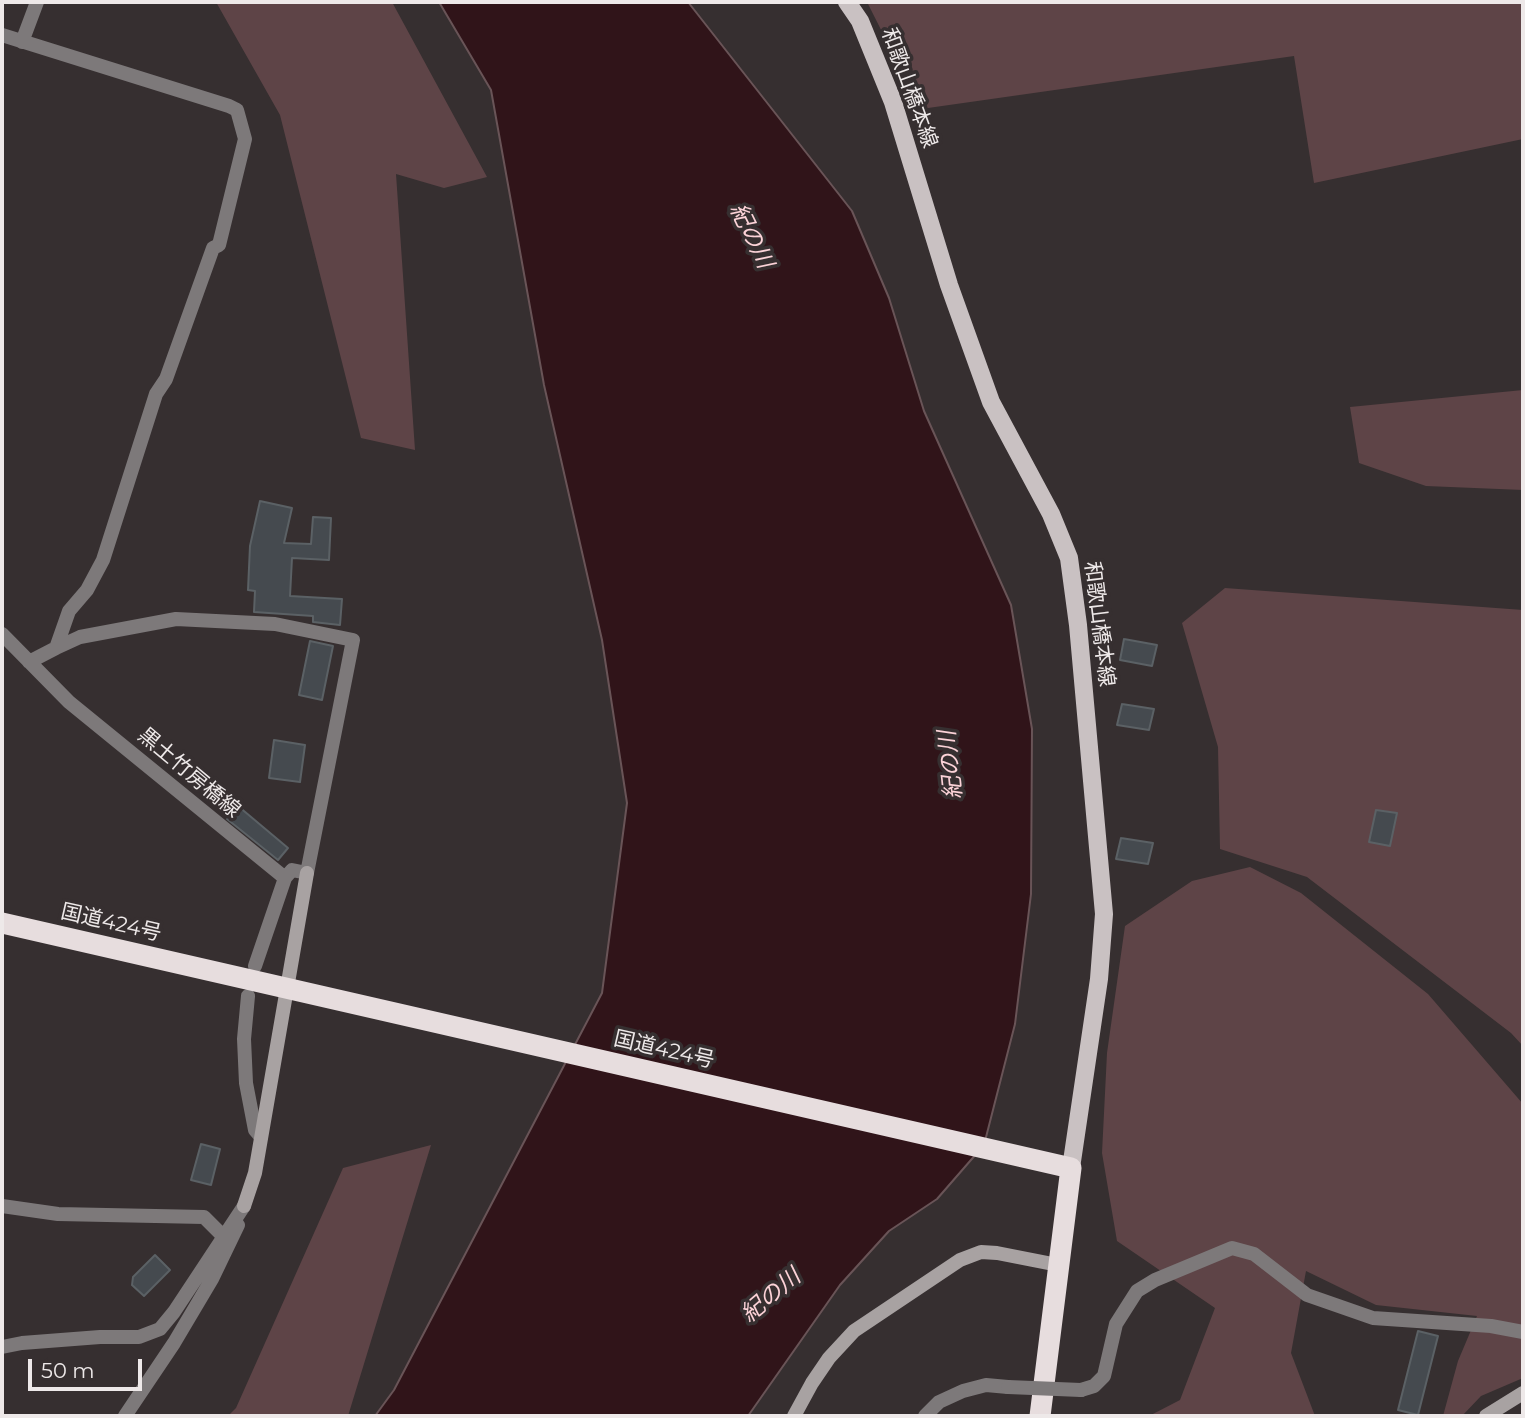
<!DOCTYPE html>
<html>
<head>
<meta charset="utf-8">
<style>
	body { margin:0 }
	#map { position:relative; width:1525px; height:1418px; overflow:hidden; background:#362f30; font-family:Montserrat,sans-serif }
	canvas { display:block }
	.frame { position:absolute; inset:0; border:4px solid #eee9e9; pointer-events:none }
	.scale { position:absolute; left:28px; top:1359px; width:114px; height:32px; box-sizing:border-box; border:4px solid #eee9e9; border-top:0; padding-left:9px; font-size:21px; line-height:24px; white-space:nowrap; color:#eee9e9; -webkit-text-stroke:5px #362f30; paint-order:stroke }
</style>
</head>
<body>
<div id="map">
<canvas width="1525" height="1418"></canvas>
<div class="frame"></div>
<div class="scale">50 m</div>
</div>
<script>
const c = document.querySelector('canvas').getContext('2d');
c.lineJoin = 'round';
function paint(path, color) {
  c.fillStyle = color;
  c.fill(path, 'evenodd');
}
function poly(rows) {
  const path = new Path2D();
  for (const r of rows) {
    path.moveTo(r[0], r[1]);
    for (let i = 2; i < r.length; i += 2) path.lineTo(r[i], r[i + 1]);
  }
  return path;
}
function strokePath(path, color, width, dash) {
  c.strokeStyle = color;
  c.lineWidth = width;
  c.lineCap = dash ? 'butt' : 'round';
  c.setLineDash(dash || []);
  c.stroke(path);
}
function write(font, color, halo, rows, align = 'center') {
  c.font = font + ' Montserrat,"Noto Sans JP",sans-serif';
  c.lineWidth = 7;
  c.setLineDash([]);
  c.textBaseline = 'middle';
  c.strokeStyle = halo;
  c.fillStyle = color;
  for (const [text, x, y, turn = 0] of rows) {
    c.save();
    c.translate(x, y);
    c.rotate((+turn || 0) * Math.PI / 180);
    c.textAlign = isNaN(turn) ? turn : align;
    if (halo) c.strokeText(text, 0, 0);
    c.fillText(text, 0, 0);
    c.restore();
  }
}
const green = poly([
	[216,2,392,2,487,177,444,188,396,174,415,450,361,438,280,115],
	[867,2,1523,2,1523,139,1314,183,1294,56,921,109],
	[1523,390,1523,490,1426,486,1359,463,1350,407],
	[1225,588,1523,610,1523,1046,1511,1033,1307,877,1220,849,1218,747,1182,623],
	[1250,867,1301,893,1428,994,1523,1104,1523,1378,1481,1396,1462,1416,1443,1416,1458,1361,1477,1316,1376,1305,1306,1271,1291,1353,1315,1416,1149,1416,1180,1400,1215,1308,1117,1241,1102,1153,1107,1053,1125,926,1192,881],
	[431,1145,348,1416,228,1416,236,1408,343,1168]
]);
const water = poly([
	[439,2,688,2,852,211,889,298,924,411,1011,605,1032,729,1031,894,1015,1024,984,1145,937,1199,889,1231,840,1285,748,1416,375,1416,394,1390,602,993,627,803,602,640,544,385,491,90,439,2]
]);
const building = poly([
	[260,501,292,508,284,543,311,544,313,517,331,518,329,560,292,558,290,596,342,599,340,625,313,622,313,616,254,612,255,591,248,590,250,546,260,501],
	[1124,639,1157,645,1152,666,1120,660,1124,639],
	[310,641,333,646,322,700,299,695,310,641],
	[1122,704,1154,709,1149,730,1117,725,1122,704],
	[274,740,305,745,300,782,269,778,274,740],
	[238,806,288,848,278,860,227,819,238,806],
	[1376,810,1397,813,1390,846,1369,842,1376,810],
	[1121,838,1153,843,1148,864,1116,859,1121,838],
	[201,1144,220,1149,211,1185,191,1180,201,1144],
	[155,1255,170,1270,144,1296,132,1285,133,1277,155,1255],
	[1418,1331,1438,1336,1418,1415,1398,1410,1418,1331]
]);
const street = poly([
	[2,35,229,106,237,110,245,139,219,245,213,248,166,379,156,394,103,560,87,590,69,611,56,648,29,662],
	[22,42,37,2],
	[2,634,69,702,285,878],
	[56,648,80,637,176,619,275,624,353,640,307,873,292,870,285,878,255,966],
	[248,996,244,1039,246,1083,255,1130,261,1137],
	[2,1206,58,1214,204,1217,223,1236],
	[2,1347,22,1343,100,1337,139,1337,160,1329,174,1312,244,1206],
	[1081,1390,1094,1386,1104,1376,1116,1324,1137,1291,1155,1280,1232,1248,1254,1254,1307,1295,1373,1318,1491,1326,1523,1332],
	[125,1416,174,1343,212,1279,238,1225],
	[925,1416,939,1402,963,1391,986,1385,1008,1387]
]);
const secondary = poly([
	[244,1206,255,1173,307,873],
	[794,1416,812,1383,829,1358,854,1331,960,1260,981,1252,997,1253,1058,1265],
	[1486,1416,1523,1393]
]);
const primary = poly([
	[847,2,860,21,893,102,949,285,991,402,1051,514,1069,558,1078,625,1104,914,1099,979,1071,1168]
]);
const highway = poly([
	[2,923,1071,1168,1040,1416]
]);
const streetBridge = poly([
	[1008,1387,1081,1390]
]);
const streetNames = [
	["和歌山橋本線",909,88,70],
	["和歌山橋本線",1099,624,83],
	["黒土竹房橋線",189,773,40],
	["国道424号",111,923,13],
	["国道424号",664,1050,13]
];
const waterNames = [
	["紀の川",751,236,64],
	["紀の川",951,765,-96],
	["紀の川",771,1296,-40]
];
paint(green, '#5e4447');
paint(water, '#301419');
strokePath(water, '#695457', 2);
paint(building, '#454a4f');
strokePath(building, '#5b6165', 2);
strokePath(street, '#7d797a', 14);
strokePath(secondary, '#a8a2a2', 14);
strokePath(primary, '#c9c1c2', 18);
strokePath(highway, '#e7ddde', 21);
strokePath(streetBridge, '#7d797a', 14);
write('21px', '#eee9e9', '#362f30', streetNames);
write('italic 23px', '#fcd3d8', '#362f30', waterNames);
</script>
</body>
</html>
